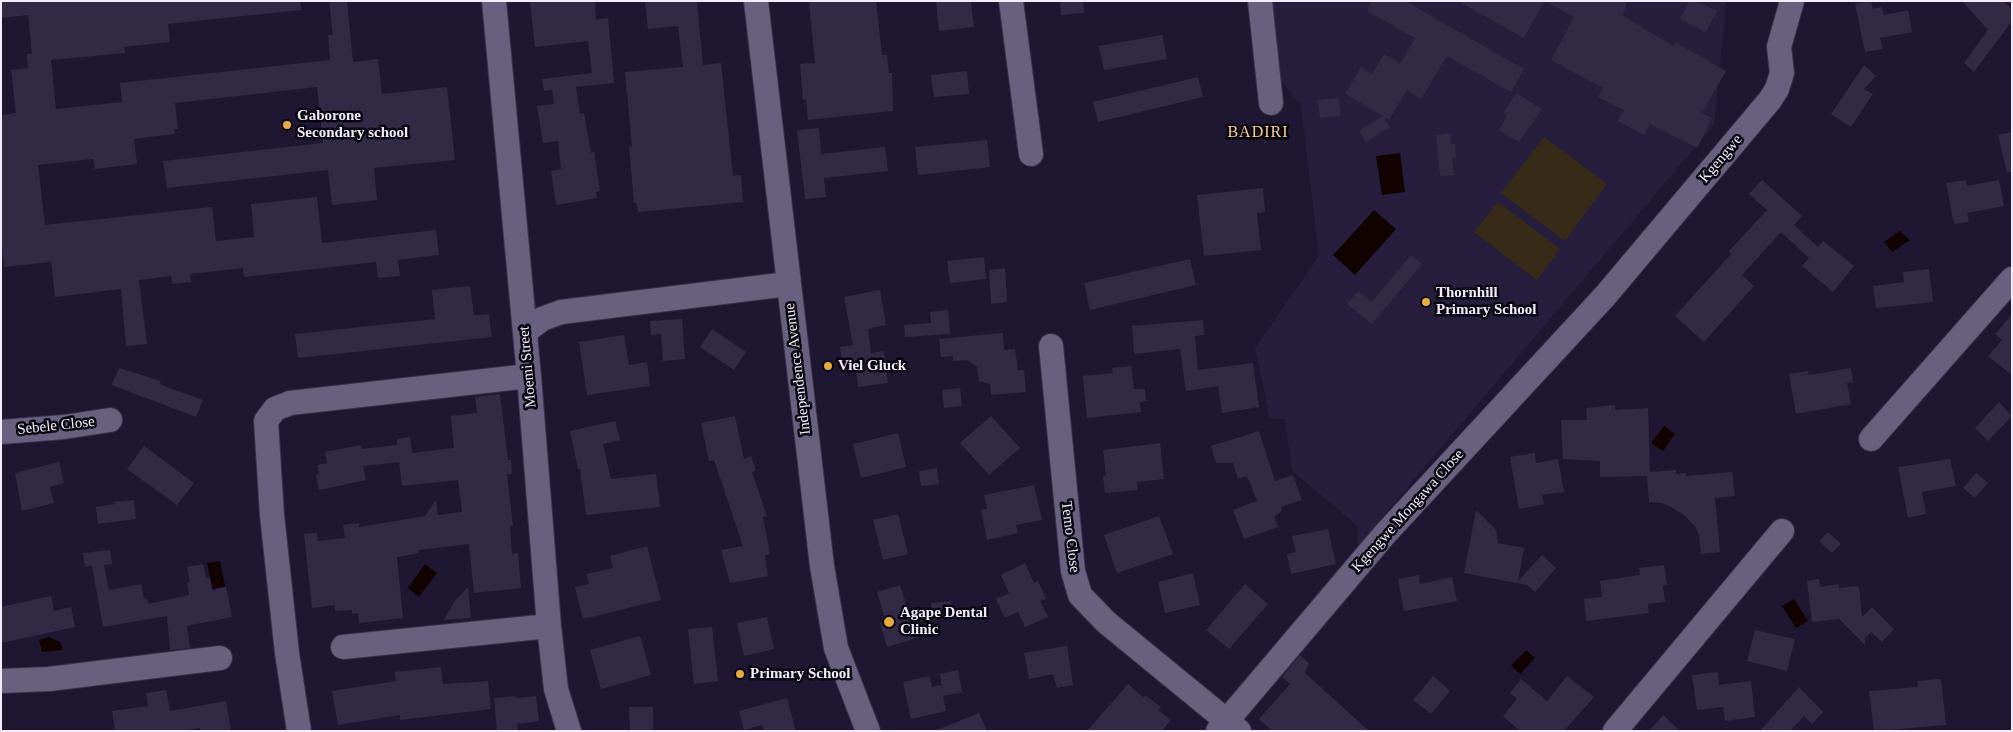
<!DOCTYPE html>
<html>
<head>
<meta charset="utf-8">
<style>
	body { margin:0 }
	#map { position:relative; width:2013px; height:732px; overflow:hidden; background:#1f1731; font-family:"Times New Roman",serif }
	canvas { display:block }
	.frame { position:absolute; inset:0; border:2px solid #f1edff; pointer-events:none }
</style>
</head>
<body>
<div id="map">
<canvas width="2013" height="732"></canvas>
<div class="frame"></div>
</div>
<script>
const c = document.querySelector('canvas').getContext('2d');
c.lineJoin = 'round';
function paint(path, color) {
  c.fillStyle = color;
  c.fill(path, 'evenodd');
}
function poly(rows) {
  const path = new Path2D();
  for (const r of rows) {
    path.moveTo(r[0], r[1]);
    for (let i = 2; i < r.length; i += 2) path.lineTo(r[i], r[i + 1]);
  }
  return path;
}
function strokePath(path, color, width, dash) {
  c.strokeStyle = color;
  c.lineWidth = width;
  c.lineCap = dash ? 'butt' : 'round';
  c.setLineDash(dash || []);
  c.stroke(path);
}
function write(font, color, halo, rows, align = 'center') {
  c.font = font + ' "Times New Roman",serif';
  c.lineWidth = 5;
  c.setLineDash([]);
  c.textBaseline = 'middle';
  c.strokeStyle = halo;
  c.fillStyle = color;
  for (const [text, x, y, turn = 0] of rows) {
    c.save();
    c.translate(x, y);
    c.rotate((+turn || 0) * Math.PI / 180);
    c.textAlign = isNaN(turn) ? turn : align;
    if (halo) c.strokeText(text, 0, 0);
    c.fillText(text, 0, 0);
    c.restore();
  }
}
const built = poly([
	[1256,1,1725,1,1726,3,1714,125,1357,547,1358,526,1292,471,1285,419,1270,419,1255,348,1319,256,1301,105,1262,58]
]);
const green = poly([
	[1544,137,1607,184,1565,241,1501,193],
	[1498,202,1560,249,1537,280,1474,232]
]);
const water = poly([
	[1400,153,1405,192,1382,195,1376,156],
	[1374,210,1396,229,1355,275,1333,255],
	[1900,231,1910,240,1892,252,1884,242],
	[1664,426,1675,434,1663,451,1651,443],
	[220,561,225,586,213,589,207,563],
	[425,564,437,573,419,597,408,588],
	[1794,599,1808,621,1796,628,1782,606],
	[49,637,60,642,63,650,42,652,39,640],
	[1526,650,1535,658,1520,674,1511,666]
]);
const building = poly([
	[1,1,300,1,301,10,168,24,170,42,124,47,125,53,51,60,56,109,122,102,120,83,330,60,328,35,333,35,329,1,347,1,353,62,378,59,382,94,447,87,455,160,374,168,377,200,332,205,328,170,167,188,163,161,323,143,317,87,175,103,178,129,174,129,175,134,134,139,137,164,95,169,93,159,38,165,45,225,212,207,216,241,254,237,251,204,317,197,322,243,436,230,439,255,398,260,400,276,378,278,376,262,244,277,243,268,190,274,191,282,172,284,171,276,139,280,147,344,126,346,121,289,55,297,51,262,4,267,1,240,1,115,16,113,11,70,28,68,27,54,32,54,28,15,1,18],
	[530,1,595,1,596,20,608,18,614,83,576,87,580,114,584,113,591,153,594,152,600,191,596,192,597,198,556,205,551,171,561,169,558,141,543,143,537,106,554,104,552,90,544,91,542,79,592,73,588,41,535,47],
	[645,1,697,1,703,65,721,63,733,176,741,175,743,202,638,212,637,203,634,203,629,146,632,146,625,72,683,67,678,26,648,29],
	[809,1,876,1,882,55,887,55,889,73,892,73,893,111,808,120,806,99,803,100,800,64,815,63],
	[936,1,971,1,974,27,939,31],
	[1060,1,1083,1,1084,13,1061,15],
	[1372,1,1405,1,1524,69,1511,92,1447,56,1421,99,1407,90,1389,120,1383,117,1390,127,1366,142,1359,130,1383,116,1345,94,1361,67,1372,74,1384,54,1400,64,1415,38,1367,11],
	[1458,1,1544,1,1524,38],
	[1545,1,1627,1,1623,16,1673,46,1675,42,1726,71,1702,113,1712,118,1697,148,1650,124,1644,135,1618,121,1624,110,1598,97,1603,88,1551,60,1574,17],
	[1689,1,1697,1,1717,11,1706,32,1680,19],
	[1871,1,1873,9,1882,7,1884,15,1908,10,1912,32,1880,38,1883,49,1865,52,1855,4],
	[1962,1,2003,1,2012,9,2012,21,1974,72,1964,63,1988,30],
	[1162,35,1167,59,1104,70,1099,46],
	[1864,65,1876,76,1864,89,1873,94,1851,127,1831,114],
	[967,71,969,94,934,97,931,75],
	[1198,77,1203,97,1098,122,1093,102],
	[1516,93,1542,109,1519,142,1499,130,1507,116,1503,113],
	[1339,98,1341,116,1320,118,1318,100],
	[819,128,821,154,885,147,888,171,824,178,826,197,805,199,797,130],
	[2012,132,2012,172,2007,172,1998,135],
	[1450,133,1451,144,1455,144,1456,158,1452,158,1454,175,1440,176,1436,135],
	[987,140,990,167,918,175,915,147],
	[1762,180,1802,216,1794,225,1818,247,1823,241,1854,266,1833,292,1802,266,1809,258,1781,232,1742,275,1754,286,1704,342,1675,316,1731,254,1729,251,1767,210,1749,194],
	[1966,180,1967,186,1999,180,2004,206,1967,213,1969,222,1954,224,1946,183],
	[1263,188,1265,212,1257,213,1261,250,1204,256,1197,195],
	[1411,255,1422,264,1372,324,1347,304,1358,291,1372,302],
	[984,257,986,279,950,283,947,261],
	[1190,259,1196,285,1090,310,1084,283],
	[1005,268,1007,302,991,304,989,270],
	[1929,269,1933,302,1876,308,1873,286,1904,282,1903,272],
	[470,286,474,315,489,314,492,337,298,358,295,334,435,319,432,290],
	[880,290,886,325,868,329,871,353,884,351,888,383,858,387,856,367,843,369,840,347,853,345,844,297],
	[948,310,950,334,905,337,904,325,931,323,930,312],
	[2012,314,2012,375,1988,356,2002,340,1995,334],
	[682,319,685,359,663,361,661,334,651,335,650,321],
	[1203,320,1204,335,1195,336,1198,370,1253,363,1259,407,1222,413,1218,386,1186,391,1180,349,1134,354,1132,326],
	[712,329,746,352,734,370,700,347],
	[1003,333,1004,350,1015,349,1018,370,1024,370,1026,392,991,395,990,384,979,381,977,367,967,360,953,361,953,356,941,357,939,339],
	[624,335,629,365,647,362,650,386,587,395,579,342],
	[1131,366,1134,389,1145,389,1146,401,1140,402,1141,412,1087,418,1083,376,1113,373,1112,368],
	[119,368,161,381,159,384,203,400,196,417,112,385],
	[1851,368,1853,382,1847,383,1851,404,1796,414,1789,374,1808,371,1809,375],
	[960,388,962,406,944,408,942,390],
	[500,394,508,460,511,460,512,474,507,474,513,526,510,526,512,554,518,553,521,588,474,593,469,544,419,550,419,553,397,557,403,618,359,623,358,613,352,614,352,610,335,611,335,605,312,608,304,534,317,533,318,541,345,538,343,525,359,523,359,527,425,516,436,500,438,515,462,512,458,480,402,486,399,462,363,466,366,480,319,490,316,474,319,474,317,465,327,463,325,452,361,445,362,449,397,445,397,439,410,437,412,453,454,448,451,416,477,413,475,397],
	[1999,402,2012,416,1988,441,1975,428],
	[1615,405,1615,410,1648,408,1650,472,1676,470,1676,474,1686,473,1686,476,1732,472,1735,496,1715,498,1720,552,1701,554,1699,535,1695,526,1683,514,1671,507,1661,503,1649,502,1647,476,1600,477,1600,461,1563,459,1561,420,1587,420,1586,408],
	[735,416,744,459,751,456,756,471,752,472,767,516,763,517,770,554,765,555,768,576,730,583,721,550,743,546,714,460,709,461,701,423],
	[991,416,1020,448,989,475,960,443],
	[615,421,620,440,603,444,611,479,656,474,660,507,586,515,580,469,578,469,570,431],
	[1259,431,1275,481,1293,475,1302,500,1281,507,1282,511,1274,517,1278,527,1244,539,1233,510,1257,501,1247,476,1238,479,1233,463,1216,463,1211,446],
	[898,433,906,467,861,478,853,444],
	[1160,443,1164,479,1137,482,1138,490,1105,493,1103,476,1106,476,1103,450],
	[144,446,194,483,177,505,127,469],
	[1535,453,1536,463,1558,459,1564,492,1542,495,1544,504,1519,509,1510,457],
	[1950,459,1956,486,1922,492,1926,514,1908,518,1898,467],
	[59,462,64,483,50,487,54,503,22,511,15,473],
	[937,468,939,484,921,486,919,471],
	[1976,473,1988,483,1975,498,1963,488],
	[1034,485,1042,520,1016,525,1018,533,987,540,981,510,987,509,984,495],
	[134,500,136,519,98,524,96,507,115,504,114,502],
	[1476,510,1496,530,1498,543,1524,548,1518,581,1542,555,1556,568,1535,592,1527,585,1464,573],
	[898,514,908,554,883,560,873,520],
	[1159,516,1173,554,1117,573,1104,535],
	[1328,529,1336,564,1291,574,1287,554,1296,552,1292,536],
	[1828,532,1841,544,1832,553,1819,541],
	[647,546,661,600,583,619,575,587,589,584,587,574,613,568,610,556],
	[110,550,112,564,104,565,109,590,141,584,144,599,147,598,148,604,189,595,187,583,190,582,187,567,203,564,206,578,210,578,212,590,226,587,232,617,187,626,190,648,170,650,167,616,103,627,92,566,85,567,83,553],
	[1025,563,1034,583,1038,581,1046,599,1040,601,1048,617,1025,627,1018,612,1005,618,996,599,1009,593,1001,575],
	[1664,565,1667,585,1663,586,1665,602,1648,604,1649,613,1586,621,1584,599,1602,597,1600,581,1640,575,1639,568],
	[1193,573,1200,605,1165,613,1158,582],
	[1419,575,1420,584,1452,577,1457,601,1404,611,1398,579],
	[1819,579,1820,587,1839,584,1839,588,1859,586,1862,617,1872,607,1894,629,1882,642,1871,632,1865,638,1865,645,1839,619,1812,622,1807,581],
	[1245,584,1268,604,1229,649,1206,630],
	[900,585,917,638,887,647,880,623,886,622,877,592],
	[468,587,471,618,444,620,454,602],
	[51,596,54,611,71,607,75,627,1,643,1,607],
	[951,601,953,618,933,620,931,603],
	[767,617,774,649,744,656,737,623],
	[712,627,718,681,694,684,688,629],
	[1755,630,1795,639,1787,671,1747,661],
	[640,636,651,675,601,689,590,650],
	[1067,646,1073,685,1057,688,1053,674,1029,679,1024,653],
	[1300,655,1309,663,1305,673,1369,731,1272,731,1259,719,1290,684,1282,677],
	[441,667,443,684,488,681,491,709,400,720,400,715,338,725,332,691,396,681,395,672],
	[958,670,962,692,943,696,946,711,911,719,903,682,929,676,932,687,941,685,943,696,940,674],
	[1718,672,1719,685,1751,681,1755,717,1725,721,1723,707,1697,710,1692,675],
	[1433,676,1450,691,1431,714,1413,700],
	[1567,676,1594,697,1564,731,1520,731,1503,716,1517,699,1510,693,1521,679,1547,701],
	[1941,679,1946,725,1874,731,1869,691,1918,687,1917,681],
	[1128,684,1143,697,1146,696,1161,707,1158,710,1171,720,1162,731,1087,731],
	[1799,687,1823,712,1812,724,1804,716,1790,731,1760,731],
	[166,690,170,711,226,701,231,731,200,731,200,728,182,731,115,731,112,711,148,706,146,693],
	[517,696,517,698,536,696,539,721,517,724,518,731,497,731,494,698],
	[787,698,796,731,764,731,762,725,744,730,739,711],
	[629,707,653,707,653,731,630,731],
	[979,713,987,731,937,731,937,730],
	[1663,715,1680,731,1649,731]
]);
const minor = poly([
	[494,1,529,376,549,626,556,689,569,731],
	[756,1,822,566,836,648,868,731],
	[1011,1,1031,154],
	[1260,1,1271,103],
	[525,332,542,319,561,312,788,284],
	[1051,346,1073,571,1080,595,1106,622,1239,731],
	[1,432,64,427,110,420],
	[1871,439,2012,279],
	[343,647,549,626],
	[1,681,49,679,220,658],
	[299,731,287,653,272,515,266,421,275,409,290,403,529,376],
	[1218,731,1385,534,1605,296,1770,100,1777,89,1782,73,1779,47,1792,1],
	[1615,731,1782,531]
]);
const markers = [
	[287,125,5,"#e8ab37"],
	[1426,302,5,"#e8ab37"],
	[828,366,5,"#e8ab37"],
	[889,622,6,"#e8ab37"],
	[740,674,5,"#e8ab37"]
];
const poiNames = [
	["Gaborone",297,116],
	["Secondary school",297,133],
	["Thornhill",1436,293],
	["Primary School",1436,310],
	["Viel Gluck",838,366],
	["Agape Dental",900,613],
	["Clinic",900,630],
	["Primary School",750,674]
];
const streetNames = [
	["Kgengwe",1721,159,-50],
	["Moemi Street",528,367,-95],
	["Independence Avenue",798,369,-97],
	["Sebele Close",56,426,-6],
	["Kgengwe Mongawa Close",1408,511,-48],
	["Temo Close",1070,537,83]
];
const neighbourhoodNames = [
	["BADIRI",1258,133]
];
paint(built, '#271d3d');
paint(green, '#372b17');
paint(water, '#110400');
paint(building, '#322a45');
strokePath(minor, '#373246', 26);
strokePath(minor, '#68607f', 24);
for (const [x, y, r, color] of markers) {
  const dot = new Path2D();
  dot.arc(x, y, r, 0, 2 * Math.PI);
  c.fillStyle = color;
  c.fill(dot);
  strokePath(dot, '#08050f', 2);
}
write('bold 15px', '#f1edff', '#08050f', poiNames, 'left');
write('15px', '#f1edff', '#08050f', streetNames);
c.letterSpacing = '1px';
write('16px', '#fdd28c', '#08050f', neighbourhoodNames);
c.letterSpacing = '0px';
</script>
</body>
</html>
